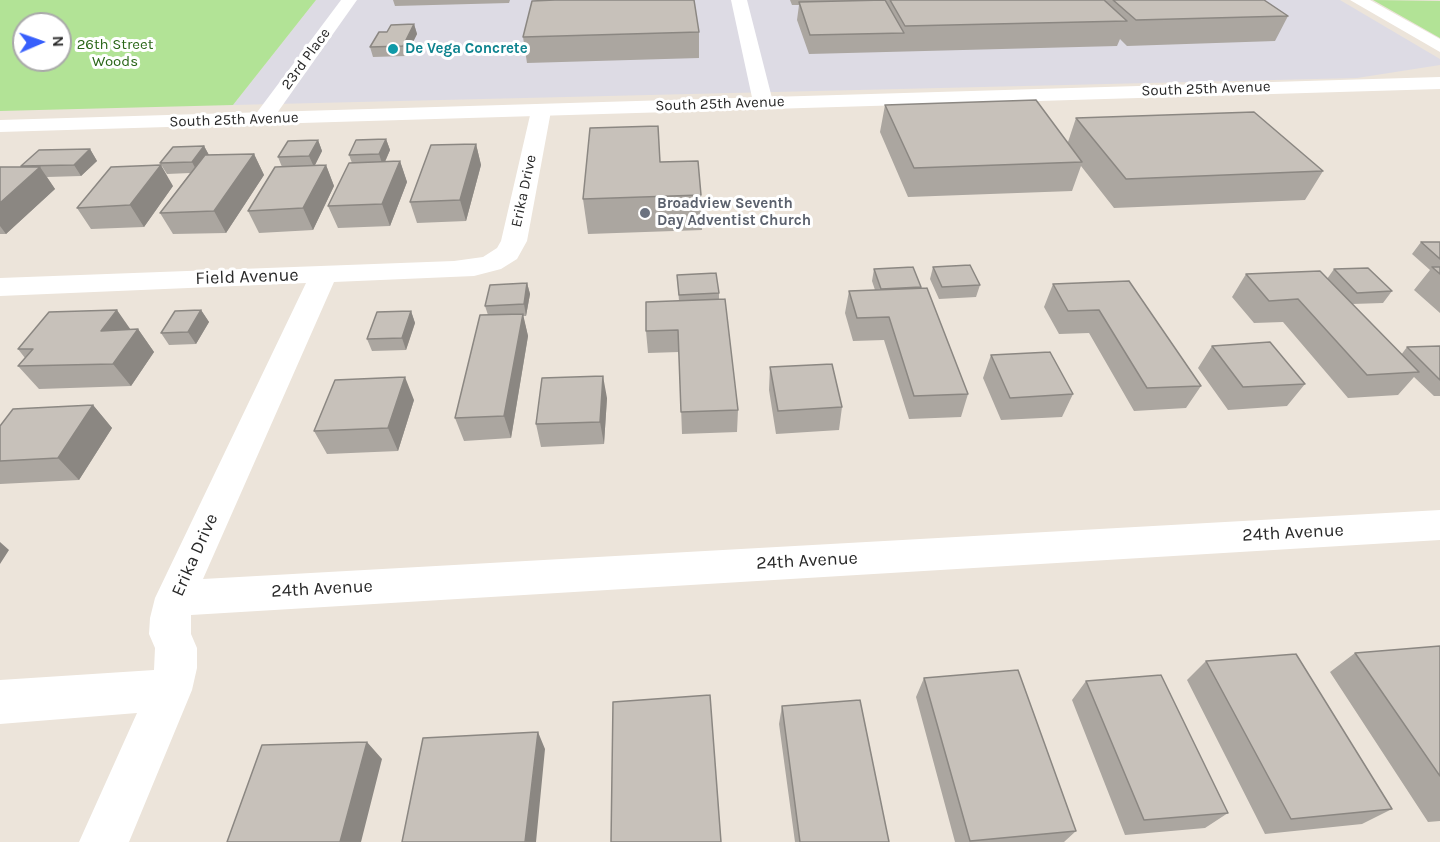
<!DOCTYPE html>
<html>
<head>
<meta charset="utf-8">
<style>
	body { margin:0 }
	#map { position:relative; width:1440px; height:842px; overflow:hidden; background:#ece4da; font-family:Karla,sans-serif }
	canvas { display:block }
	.north { position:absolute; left:12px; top:12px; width:60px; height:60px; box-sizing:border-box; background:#fff; border:2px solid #a9a9a9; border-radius:50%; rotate:88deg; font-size:16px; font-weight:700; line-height:24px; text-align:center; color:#292929 }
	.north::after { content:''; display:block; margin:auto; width:21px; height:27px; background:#375ffc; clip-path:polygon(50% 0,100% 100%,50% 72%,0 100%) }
</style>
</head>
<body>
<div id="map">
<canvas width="1440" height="842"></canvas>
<div class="north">N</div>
</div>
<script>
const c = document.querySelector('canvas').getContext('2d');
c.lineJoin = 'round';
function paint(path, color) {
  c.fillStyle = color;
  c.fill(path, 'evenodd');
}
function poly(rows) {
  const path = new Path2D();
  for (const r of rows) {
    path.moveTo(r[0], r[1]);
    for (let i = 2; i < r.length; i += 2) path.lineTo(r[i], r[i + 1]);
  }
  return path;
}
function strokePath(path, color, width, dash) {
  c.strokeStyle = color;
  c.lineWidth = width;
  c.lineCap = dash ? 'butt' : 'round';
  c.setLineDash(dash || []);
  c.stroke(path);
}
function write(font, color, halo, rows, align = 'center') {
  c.font = font + ' Karla,sans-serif';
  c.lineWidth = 6;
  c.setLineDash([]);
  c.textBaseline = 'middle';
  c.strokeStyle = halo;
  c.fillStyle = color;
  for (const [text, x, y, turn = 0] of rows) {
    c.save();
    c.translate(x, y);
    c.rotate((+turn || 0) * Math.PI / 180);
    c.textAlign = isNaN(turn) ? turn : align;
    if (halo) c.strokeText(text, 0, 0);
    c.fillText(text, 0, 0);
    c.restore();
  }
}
const industrial = poly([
	[316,0,1340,0,1440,59,1440,65,1357,78,233,105]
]);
const green = poly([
	[0,0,316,0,233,105,0,111],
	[24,24,60,24,60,60,24,60],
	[1373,0,1440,1,1440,38]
]);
const street = poly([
	[341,0,357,0,270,123,256,123,252,119,341,0],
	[731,0,747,0,773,102,770,106,763,108,756,106,753,102,731,0],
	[1350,0,1370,0,1440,39,1440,52,1350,0],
	[541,105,548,107,551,111,527,241,517,259,501,269,474,276,334,282,203,579,1440,510,1440,540,191,615,191,634,197,648,197,668,192,690,129,842,79,842,137,713,0,724,0,680,154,670,155,648,149,634,150,618,155,598,306,283,0,296,0,278,454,261,483,257,497,248,501,241,531,111,534,107,541,105]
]);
const secondary = poly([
	[1440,77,1440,89,0,132,0,120,1440,77]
]);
const wall = poly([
	[393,0,510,0,509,3,395,6],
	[790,0,1264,0,1288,16,1275,41,1127,46,1120,39,1117,46,809,54,797,20,799,5,792,5],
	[414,24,417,34,406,56,373,57,370,47,387,32],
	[699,32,699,58,527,63,523,37],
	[885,105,1068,142,1076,118,1323,171,1305,200,1114,208,1081,166,1072,191,908,197,880,132],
	[386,139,390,150,385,162,400,161,407,182,390,226,338,228,328,206,352,163,349,155],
	[318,140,322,151,315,165,326,165,334,186,313,230,259,233,248,211,282,167,278,157],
	[476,144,481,165,466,221,417,223,410,202],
	[204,146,209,155,254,154,264,175,226,233,173,234,160,213,190,173,167,174,160,163],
	[90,149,97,161,81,176,47,177,55,189,6,234,0,234,0,167,22,167,21,166],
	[173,186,144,227,91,229,77,208],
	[701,195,702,230,588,234,583,199],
	[1421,242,1440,242,1440,313,1414,290,1430,270,1412,254],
	[933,267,980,285,976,297,939,299,930,279],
	[874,269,921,287,968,394,961,417,909,419,884,340,853,341,845,313,849,291,875,290,872,281],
	[1334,269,1392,291,1383,303,1352,304,1401,355,1407,347,1440,346,1440,396,1434,396,1414,377,1398,395,1348,398,1283,322,1254,323,1232,297,1246,274,1327,279],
	[677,275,719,293,719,300,738,410,737,432,682,434,679,352,648,353,646,331,679,301],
	[1129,281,1201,386,1186,408,1134,411,1089,333,1059,334,1044,307,1053,284],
	[527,283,530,294,526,316,523,316,528,336,511,438,464,441,455,418,488,315,485,306],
	[201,310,209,322,196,344,169,345,161,333],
	[411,311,415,323,406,350,372,351,367,339],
	[138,329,154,352,131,386,39,389,18,366,25,358,18,349,131,330],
	[1212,346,1305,384,1287,406,1228,410,1198,368],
	[991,355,1073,394,1062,417,1001,420,983,378],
	[770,367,842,407,839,430,776,434,769,390],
	[607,398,604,444,541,447,536,424],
	[414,400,398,451,327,454,314,431],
	[93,405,112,428,79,480,0,484,0,426],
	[1440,646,1440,821,1428,822,1330,672,1355,653],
	[1206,661,1392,809,1362,824,1265,834,1187,680],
	[924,678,1076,831,1064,842,955,842,916,697],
	[1086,681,1228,813,1205,828,1125,835,1072,700],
	[782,706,889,842,795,842,779,724]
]);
const shadedWall = poly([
	[414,24,417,34,406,56,403,46],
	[386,139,390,150,383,166,379,154],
	[318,140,322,151,314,167,309,156],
	[476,144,481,165,466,221,460,200],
	[204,146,210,157,198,173,192,162],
	[90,149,97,161,81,176,74,165],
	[254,154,264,175,226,233,214,211],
	[400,161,407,182,390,226,382,204],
	[161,165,173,186,144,227,130,205],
	[326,165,334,186,313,230,303,208],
	[40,167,55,189,6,234,0,226,0,203],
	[527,283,530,294,526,316,524,304],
	[117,310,133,333,101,331],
	[201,310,209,322,196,344,188,332],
	[411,311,415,323,406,350,402,338],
	[523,314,528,336,511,438,504,416],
	[138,329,154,352,131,386,113,364],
	[603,376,607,398,604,444,600,422],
	[405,377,414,400,398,451,388,428],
	[93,405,112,428,79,480,58,458],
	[0,542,9,550,0,564],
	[538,732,545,749,536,842,525,842],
	[367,742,382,759,361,842,340,842]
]);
const building = poly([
	[555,0,694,0,699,32,523,37,532,1,555,0],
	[885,0,904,33,810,35,799,2,885,0],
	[890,0,1104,0,1127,21,905,26,890,0],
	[1113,0,1264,0,1288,16,1136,20,1113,0],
	[414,24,403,46,370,47,379,32,387,32,391,25,414,24],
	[1036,100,1082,162,914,168,885,105,1036,100],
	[1254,112,1323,171,1126,179,1076,118,1254,112],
	[658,126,660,162,698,161,701,195,583,199,590,128,658,126],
	[386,139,379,154,349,155,356,140,386,139],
	[318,140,309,156,278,157,288,141,318,140],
	[476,144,460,200,410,202,431,145,476,144],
	[204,146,192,162,160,163,173,147,204,146],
	[90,149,74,165,21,166,39,150,90,149],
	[254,154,214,211,160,213,205,155,254,154],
	[400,161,382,204,328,206,349,163,400,161],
	[161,165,130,205,77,208,111,167,161,165],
	[326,165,303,208,248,211,275,167,326,165],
	[0,167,40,167,0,203,0,167],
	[1421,242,1440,242,1440,259,1421,242],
	[970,265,980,285,942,287,933,267,970,265],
	[913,267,921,287,881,289,874,269,913,267],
	[1432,267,1440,267,1440,274,1432,267],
	[1368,268,1392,291,1357,293,1334,269,1368,268],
	[1320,271,1419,372,1367,375,1298,299,1269,301,1246,274,1320,271],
	[716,273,719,293,679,295,677,275,716,273],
	[1129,281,1201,386,1147,388,1099,310,1068,311,1053,284,1129,281],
	[527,283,524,304,485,306,490,285,527,283],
	[927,288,968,394,914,396,889,317,857,318,849,291,927,288],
	[725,299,738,410,681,412,678,330,646,331,646,302,725,299],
	[117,310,101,331,138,329,113,364,18,366,33,349,18,349,49,312,117,310],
	[201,310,188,332,161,333,175,311,201,310],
	[411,311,402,338,367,339,377,312,411,311],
	[523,314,504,416,455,418,480,315,523,314],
	[1270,342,1305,384,1243,387,1212,346,1270,342],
	[1440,346,1440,380,1407,347,1440,346],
	[1050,352,1073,394,1010,398,991,355,1050,352],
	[832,364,842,407,778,411,770,367,832,364],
	[603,376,600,422,536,424,542,378,603,376],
	[405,377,388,428,314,431,335,380,405,377],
	[93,405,58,458,0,461,0,426,13,409,93,405],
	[1440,646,1440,776,1355,653,1440,646],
	[1296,654,1392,809,1291,819,1206,661,1296,654],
	[1018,670,1076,831,970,841,924,678,1018,670],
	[1161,675,1228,813,1144,820,1086,681,1161,675],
	[710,695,721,842,611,842,613,702,710,695],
	[860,700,889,842,800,842,782,706,860,700],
	[538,732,525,842,402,842,423,738,538,732],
	[367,742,340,842,227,842,262,745,367,742]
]);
const markers = [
	[393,49,6,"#0f9aa8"],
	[645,213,6,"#6b7280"]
];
const farParknames = [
	["26th Street",115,45],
	["Woods",115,62]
];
const farCulturenames = [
	["De Vega Concrete",405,49]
];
const farStreetnames = [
	["23rd Place",306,59,-54],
	["South 25th Avenue",1206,89,-2],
	["South 25th Avenue",720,104,-2],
	["South 25th Avenue",234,120,-2],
	["Erika Drive",524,191,-78]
];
const farWorshipnames = [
	["Broadview Seventh",657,204],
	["Day Adventist Church",657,221]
];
const streetNames = [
	["Field Avenue",247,277,-2],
	["24th Avenue",1293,533,-3],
	["Erika Drive",195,555,-66],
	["24th Avenue",807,561,-3],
	["24th Avenue",322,589,-3]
];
paint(industrial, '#dddbe4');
paint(green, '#b2e396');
paint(street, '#fff');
paint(secondary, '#fff');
paint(wall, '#aba6a0');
paint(shadedWall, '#8b8782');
paint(building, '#c7c1ba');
strokePath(building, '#8b8782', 1.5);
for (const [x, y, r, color] of markers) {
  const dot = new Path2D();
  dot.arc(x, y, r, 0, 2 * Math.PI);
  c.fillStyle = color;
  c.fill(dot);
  strokePath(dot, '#fff', 2);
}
write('15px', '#2a6618', '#fff', farParknames);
write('bold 15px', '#0d838f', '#fff', farCulturenames, 'left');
write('15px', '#292929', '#fff', farStreetnames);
write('bold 15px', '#5b616d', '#fff', farWorshipnames, 'left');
write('18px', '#292929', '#fff', streetNames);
</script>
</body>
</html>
